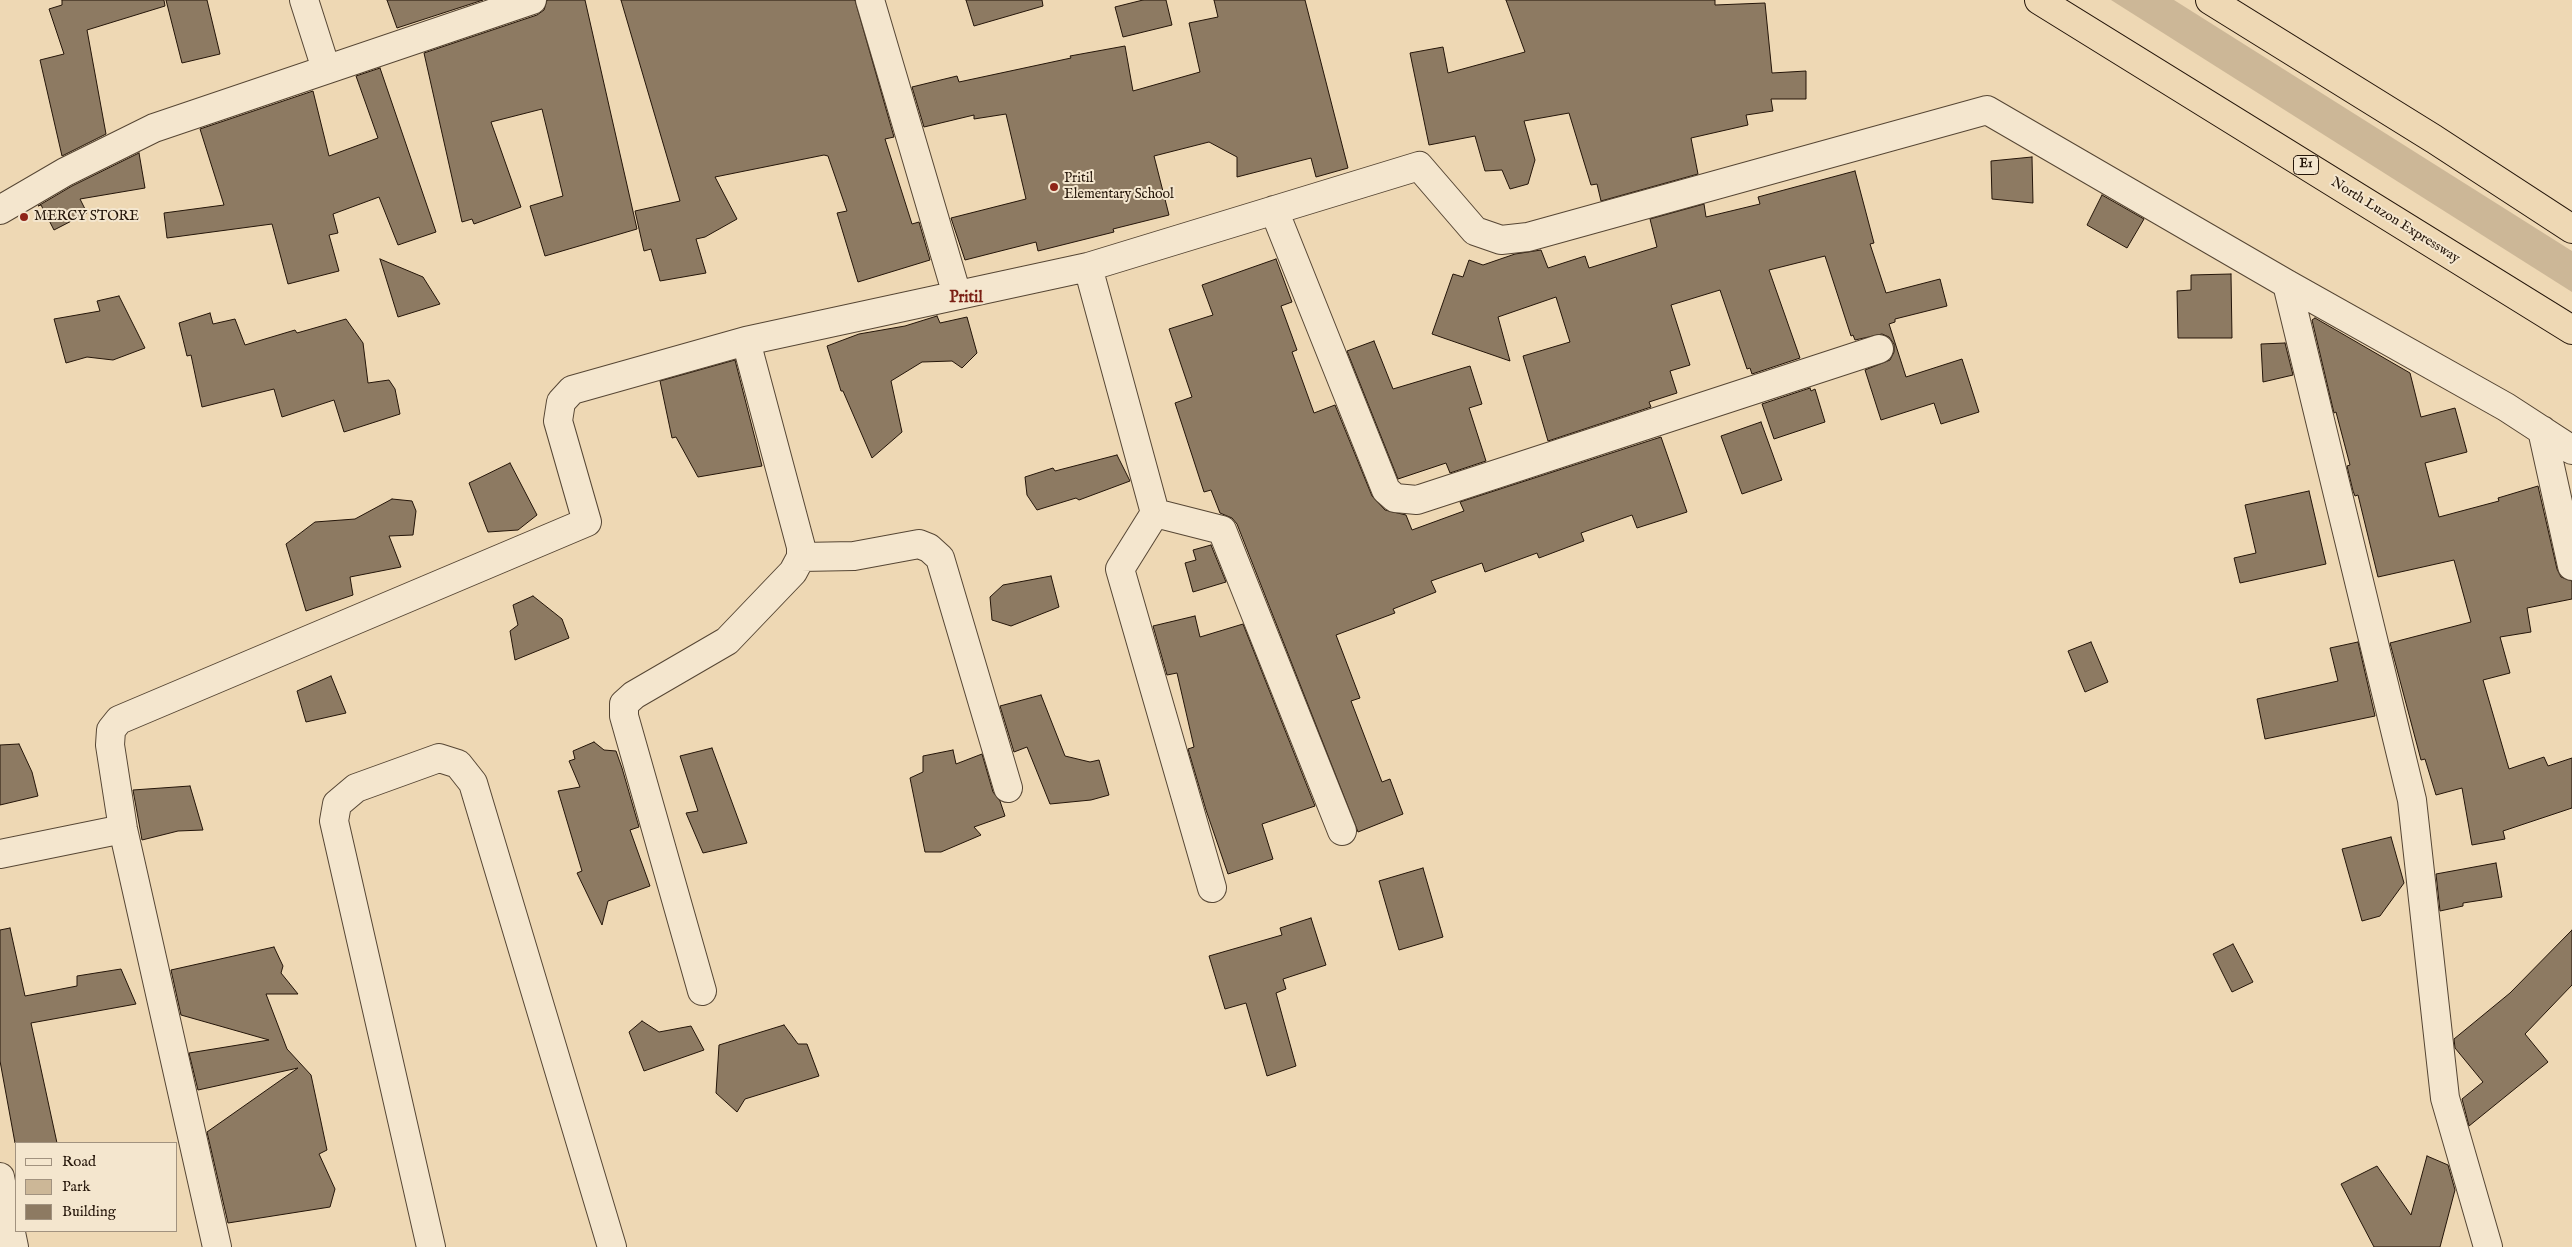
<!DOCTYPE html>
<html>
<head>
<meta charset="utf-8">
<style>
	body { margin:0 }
	#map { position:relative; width:2572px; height:1247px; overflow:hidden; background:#eed8b4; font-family:"IM FELL English",serif }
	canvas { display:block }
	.legend { position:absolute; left:15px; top:1142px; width:162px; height:90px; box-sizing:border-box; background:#f4e6ce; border:1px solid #a1927f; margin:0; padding:6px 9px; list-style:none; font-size:15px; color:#241509 }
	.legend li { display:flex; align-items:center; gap:10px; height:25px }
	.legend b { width:25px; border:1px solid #a1927f }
</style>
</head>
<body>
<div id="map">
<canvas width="2572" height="1247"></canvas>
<ul class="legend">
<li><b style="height:6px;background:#f4e6ce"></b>Road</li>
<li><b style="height:14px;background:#ccb797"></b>Park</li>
<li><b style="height:14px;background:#8d7a62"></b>Building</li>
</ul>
</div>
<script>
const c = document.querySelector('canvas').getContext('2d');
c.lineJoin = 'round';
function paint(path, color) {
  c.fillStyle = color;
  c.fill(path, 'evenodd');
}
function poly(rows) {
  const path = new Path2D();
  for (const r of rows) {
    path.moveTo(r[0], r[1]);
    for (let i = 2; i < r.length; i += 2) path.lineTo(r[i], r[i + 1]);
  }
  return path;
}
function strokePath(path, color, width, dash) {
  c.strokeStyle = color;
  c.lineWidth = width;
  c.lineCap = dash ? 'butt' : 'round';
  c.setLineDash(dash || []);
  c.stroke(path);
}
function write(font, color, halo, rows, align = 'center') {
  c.font = font + ' "IM FELL English",serif';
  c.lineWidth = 4;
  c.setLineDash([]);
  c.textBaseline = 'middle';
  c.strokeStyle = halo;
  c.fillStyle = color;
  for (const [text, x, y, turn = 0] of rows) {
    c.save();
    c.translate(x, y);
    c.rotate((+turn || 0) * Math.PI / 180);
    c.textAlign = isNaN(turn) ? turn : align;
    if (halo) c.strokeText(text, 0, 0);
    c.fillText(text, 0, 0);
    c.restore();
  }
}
const green = poly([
	[2111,0,2174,0,2572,251,2572,292]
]);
const building = poly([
	[62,0,164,0,165,6,87,30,106,134,62,156,40,60,64,54,49,9,62,5,62,0],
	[166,0,207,0,220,54,182,63,166,0],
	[387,0,483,0,397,28,387,0],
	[547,0,585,0,637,229,545,256,530,206,563,196,542,109,491,122,521,207,474,224,472,219,462,222,424,53,537,15,544,10,547,0],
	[621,0,855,0,894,137,885,139,912,224,919,222,930,260,858,282,837,213,847,211,828,156,824,155,715,177,737,219,705,237,696,239,706,273,660,281,651,249,644,251,635,211,680,201,621,0],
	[966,0,1042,0,1043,6,974,26,966,0],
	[1143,0,1166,0,1172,25,1123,37,1115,7,1143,0],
	[1214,0,1305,0,1348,168,1316,177,1311,158,1237,177,1237,157,1209,142,1154,156,1169,215,1113,229,1114,232,1038,251,1036,242,965,260,951,218,1026,199,1006,114,974,119,974,115,924,127,912,87,957,76,959,82,1071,58,1070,56,1125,46,1133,91,1200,72,1189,23,1218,17,1214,0],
	[1506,0,1715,0,1715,5,1765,3,1772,73,1806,71,1806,99,1771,99,1773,111,1746,115,1748,125,1691,138,1698,174,1601,201,1597,184,1591,185,1569,113,1524,121,1535,160,1528,184,1510,189,1502,170,1485,171,1475,136,1429,145,1410,53,1443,47,1448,73,1525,52,1506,0],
	[380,68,436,232,398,245,379,197,333,214,338,233,329,235,339,271,288,284,272,224,167,238,164,213,224,205,200,129,313,91,329,156,378,138,356,76,380,68],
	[139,153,145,188,80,199,87,213,54,230,41,205,38,206,72,186,139,153],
	[2032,157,2033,203,1992,199,1991,161,2032,157],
	[1855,171,1874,243,1870,244,1886,293,1940,279,1947,306,1895,319,1895,322,1889,324,1906,377,1962,359,1979,412,1941,424,1934,403,1881,420,1865,370,1890,360,1894,352,1894,344,1889,337,1882,334,1855,340,1853,335,1851,336,1825,256,1769,270,1800,358,1752,374,1750,368,1747,369,1720,290,1671,305,1690,365,1670,371,1677,393,1649,402,1651,407,1548,441,1523,356,1570,342,1556,297,1498,317,1510,361,1432,334,1453,274,1463,277,1469,260,1483,265,1515,254,1541,250,1548,268,1585,256,1589,268,1657,247,1650,219,1704,204,1706,217,1760,204,1758,197,1855,171],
	[2102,195,2144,219,2127,248,2087,225,2102,195],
	[380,259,423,277,440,304,398,317,380,259],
	[1276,259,1292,302,1281,306,1297,350,1292,352,1314,413,1335,405,1372,496,1385,510,1406,515,1412,530,1464,511,1460,502,1661,437,1687,512,1637,528,1632,515,1581,533,1584,541,1539,558,1537,553,1485,572,1482,563,1431,581,1436,592,1393,609,1395,613,1336,635,1360,698,1351,701,1382,782,1390,779,1403,814,1358,832,1237,524,1232,518,1220,513,1211,490,1204,492,1175,403,1192,397,1169,329,1213,315,1202,285,1276,259],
	[2231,274,2232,338,2178,338,2177,291,2191,290,2191,275,2231,274],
	[119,296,145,348,113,360,87,357,66,363,54,319,100,311,97,301,119,296],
	[210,313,213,324,235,319,245,345,295,330,297,333,346,319,363,343,368,383,389,380,395,389,400,414,344,432,334,400,282,417,274,389,202,407,191,355,187,356,179,323,210,313],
	[937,316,940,323,967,317,977,353,962,368,952,361,922,362,891,381,902,432,872,458,843,391,841,391,827,346,859,334,905,326,937,316],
	[2315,318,2410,373,2421,417,2455,408,2467,452,2425,463,2439,517,2499,501,2498,498,2538,486,2557,569,2561,577,2572,581,2572,599,2527,608,2531,632,2500,637,2510,673,2483,680,2509,769,2544,757,2548,766,2572,758,2572,808,2503,831,2505,839,2472,845,2462,788,2436,795,2425,759,2421,760,2390,643,2471,622,2454,560,2378,577,2358,495,2355,496,2353,491,2347,466,2350,465,2336,412,2334,413,2312,320,2315,318],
	[1374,341,1393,389,1470,366,1482,404,1469,408,1486,461,1450,473,1446,463,1398,479,1347,351,1374,341],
	[2285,343,2293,375,2263,382,2261,344,2285,343],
	[735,360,762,466,698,477,676,437,672,438,660,381,735,360],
	[1810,388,1811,391,1815,389,1825,422,1774,439,1762,404,1810,388],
	[1761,422,1782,480,1742,494,1721,436,1761,422],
	[1117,455,1130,481,1079,500,1076,498,1037,510,1027,495,1025,477,1053,468,1055,471,1117,455],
	[510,463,537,515,518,530,488,532,469,483,510,463],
	[2309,491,2326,564,2240,583,2234,558,2256,553,2245,505,2309,491],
	[392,499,412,501,416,511,413,535,389,536,401,567,350,577,353,595,306,611,286,544,315,522,355,519,392,499],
	[1211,545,1226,582,1193,592,1185,563,1196,560,1193,550,1211,545],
	[1051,576,1059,607,1011,626,992,620,990,597,1003,585,1051,576],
	[533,596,562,619,569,638,515,660,510,631,518,625,513,605,533,596],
	[1195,616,1200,637,1243,624,1315,806,1262,824,1273,859,1228,874,1206,810,1188,749,1194,747,1177,673,1167,675,1153,626,1195,616],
	[2091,642,2108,682,2085,692,2068,651,2091,642],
	[2358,642,2375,716,2265,739,2257,699,2338,681,2330,648,2358,642],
	[331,676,346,713,306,722,297,691,331,676],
	[1041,695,1065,756,1090,762,1099,760,1109,795,1091,800,1050,804,1027,747,1014,752,1000,706,1041,695],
	[594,742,604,750,616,751,622,768,639,827,630,830,650,886,608,901,602,925,577,873,582,871,558,791,580,787,569,761,575,759,573,751,594,742],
	[19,744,32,772,38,796,0,805,0,745,19,744],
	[712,748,747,843,703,853,686,813,698,811,680,756,712,748],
	[953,750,956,764,982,754,993,792,1000,801,1005,816,974,827,981,835,941,852,925,852,910,778,923,772,923,756,953,750],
	[190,786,203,830,178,831,142,840,133,790,190,786],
	[2391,837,2404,883,2380,916,2362,921,2342,849,2391,837],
	[2496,863,2502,897,2463,903,2463,906,2440,911,2436,874,2496,863],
	[1423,868,1443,937,1399,950,1379,881,1423,868],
	[1311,918,1326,965,1283,979,1286,989,1276,993,1296,1066,1267,1076,1246,1003,1225,1009,1209,956,1282,935,1280,928,1311,918],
	[10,928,25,996,77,986,77,976,121,969,136,1004,31,1023,57,1143,15,1143,0,1061,0,930,10,928],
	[2572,930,2572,985,2525,1034,2548,1062,2469,1126,2462,1099,2483,1082,2455,1048,2454,1039,2510,993,2572,930],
	[2233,944,2253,982,2232,992,2213,954,2233,944],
	[274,947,283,966,281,973,298,994,266,994,287,1049,311,1075,327,1150,319,1154,335,1189,330,1207,228,1223,207,1132,298,1068,198,1090,189,1053,269,1040,181,1015,171,970,274,947],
	[642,1021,659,1032,691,1026,704,1050,644,1071,629,1032,642,1021],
	[784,1025,798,1044,807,1044,819,1076,745,1099,737,1112,716,1093,719,1045,784,1025],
	[2427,1156,2448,1165,2455,1190,2440,1247,2374,1247,2341,1184,2377,1166,2411,1215,2427,1156]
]);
const street = poly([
	[304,0,326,69],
	[870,0,957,295],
	[0,210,65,172,154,128,532,0],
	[1274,210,1386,490,1395,498,1417,500,1879,349],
	[1088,267,1155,513,1120,569,1212,888],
	[2287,284,2412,800,2445,1098,2488,1247],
	[2542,430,2572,566],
	[1155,513,1222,530,1342,831],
	[801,557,854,556,919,544,929,548,940,558,1008,788],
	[0,854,123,829],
	[702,991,624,716,624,704,634,695,727,641,793,572,801,557,801,547,746,341],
	[0,1177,8,1218],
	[0,1219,8,1218,14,1247],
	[217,1247,123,829,110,745,111,730,119,720,587,522,558,421,561,402,572,390,746,341,1088,267,1419,166,1475,231,1501,240,1528,237,1987,110,2287,284,2506,407,2572,450],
	[431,1247,334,821,337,804,356,788,439,758,458,764,473,783,612,1247]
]);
const highway = poly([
	[2039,0,2572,330],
	[2210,0,2434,139,2572,229]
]);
const markers = [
	[1054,187,5,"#8f2418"],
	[24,217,5,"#8f2418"]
];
const shields = [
	[2306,165,25]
];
const shieldNames = [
	["E1",2306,165]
];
const poiNames = [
	["Pritil",1064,179],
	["Elementary School",1064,195],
	["MERCY STORE",34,217]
];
const streetNames = [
	["North Luzon Expressway",2395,221,32]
];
const quarterNames = [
	["Pritil",966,299]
];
paint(green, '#ccb797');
paint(building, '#8d7a62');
strokePath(building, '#241509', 1);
strokePath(street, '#564634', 30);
strokePath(highway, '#241509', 30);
strokePath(street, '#f4e6ce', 28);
strokePath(highway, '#eed8b4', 28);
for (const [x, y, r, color] of markers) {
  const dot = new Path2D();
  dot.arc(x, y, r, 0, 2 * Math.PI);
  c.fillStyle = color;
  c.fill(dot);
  strokePath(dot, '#f4e6ce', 2);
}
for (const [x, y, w] of shields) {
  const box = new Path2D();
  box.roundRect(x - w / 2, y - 9.5, w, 19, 4);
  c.fillStyle = '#f4e6ce';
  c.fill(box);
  strokePath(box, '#241509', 1);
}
write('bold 12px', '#241509', null, shieldNames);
write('14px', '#241509', '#f4e6ce', poiNames, 'left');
write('14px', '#241509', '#f4e6ce', streetNames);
write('bold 16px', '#7a1f14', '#f4e6ce', quarterNames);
</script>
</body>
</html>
